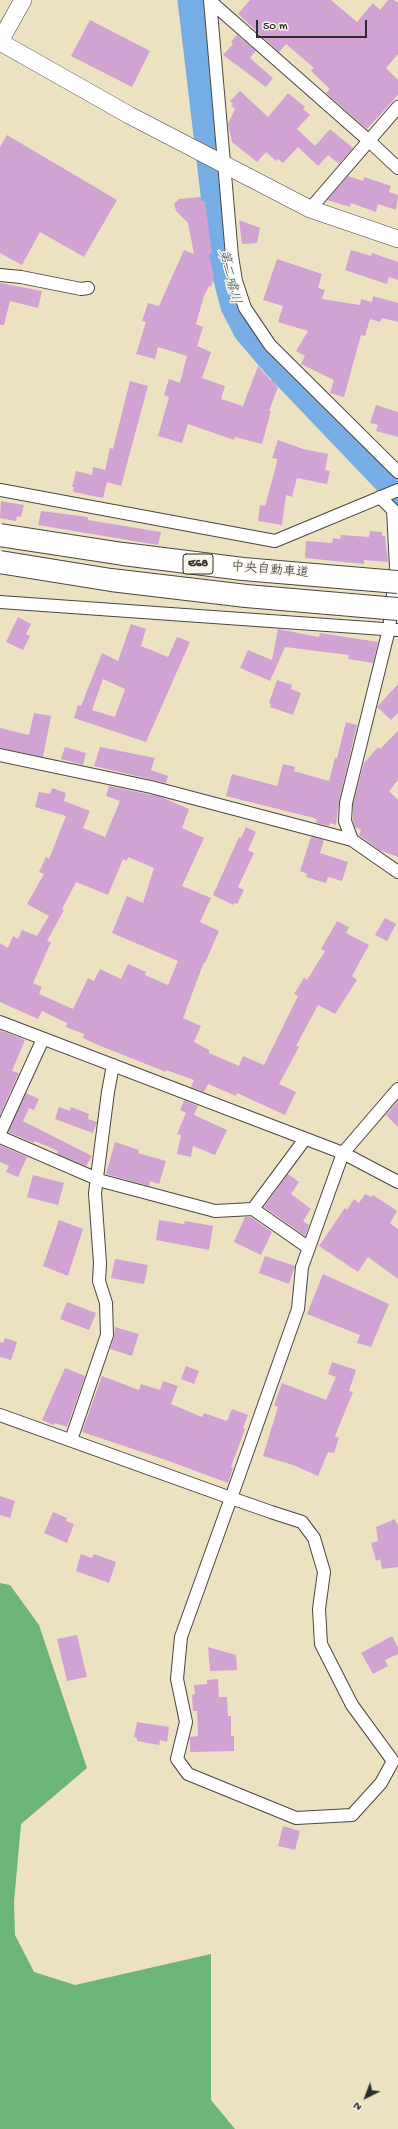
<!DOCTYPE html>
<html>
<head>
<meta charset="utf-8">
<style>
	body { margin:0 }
	#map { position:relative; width:398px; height:2129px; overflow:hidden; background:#ece2c2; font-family:"Gochi Hand",sans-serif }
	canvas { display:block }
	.north { position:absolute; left:346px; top:2077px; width:40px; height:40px; -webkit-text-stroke:3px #fbf7ec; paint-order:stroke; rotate:222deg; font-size:11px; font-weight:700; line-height:16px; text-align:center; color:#2b2b2b }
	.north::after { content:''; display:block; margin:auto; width:14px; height:18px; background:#2b2b2b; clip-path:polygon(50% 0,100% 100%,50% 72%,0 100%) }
	.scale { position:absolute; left:256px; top:20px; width:111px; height:18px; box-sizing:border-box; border:2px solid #2b2b2b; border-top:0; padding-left:5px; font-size:12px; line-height:14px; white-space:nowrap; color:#2b2b2b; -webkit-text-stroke:3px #fbf7ec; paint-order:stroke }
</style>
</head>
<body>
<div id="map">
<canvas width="398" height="2129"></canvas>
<div class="north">N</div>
<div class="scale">50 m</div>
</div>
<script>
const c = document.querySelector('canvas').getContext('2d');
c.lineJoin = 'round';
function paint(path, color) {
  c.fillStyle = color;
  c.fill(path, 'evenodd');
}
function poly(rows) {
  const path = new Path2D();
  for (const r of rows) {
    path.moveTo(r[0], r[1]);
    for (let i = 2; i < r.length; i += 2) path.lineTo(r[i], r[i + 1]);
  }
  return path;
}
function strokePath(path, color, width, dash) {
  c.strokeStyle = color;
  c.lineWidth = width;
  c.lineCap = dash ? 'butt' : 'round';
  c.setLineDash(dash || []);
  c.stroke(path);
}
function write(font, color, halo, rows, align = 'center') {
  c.font = font + ' "Gochi Hand","Klee One",sans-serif';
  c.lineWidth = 3;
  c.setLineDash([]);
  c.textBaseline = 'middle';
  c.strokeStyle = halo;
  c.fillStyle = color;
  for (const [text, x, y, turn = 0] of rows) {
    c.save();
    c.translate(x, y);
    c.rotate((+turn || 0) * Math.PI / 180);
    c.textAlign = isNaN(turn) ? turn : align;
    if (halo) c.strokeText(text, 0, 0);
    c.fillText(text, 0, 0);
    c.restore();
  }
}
const forest = poly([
	[0,1583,10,1585,39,1625,87,1768,21,1824,14,1902,15,1935,34,1972,75,1985,211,1954,211,2100,235,2129,0,2129]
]);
const river = poly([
	[191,0,218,228,225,272,234,306,247,331,277,366,398,493]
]);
const building = poly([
	[250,0,331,0,357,22,373,3,380,10,388,0,394,0,398,3,398,54,386,68,398,80,398,95,367,129,326,93,330,89,311,71,314,68,286,44,279,52,238,14],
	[90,20,150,51,132,87,71,56],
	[237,35,256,51,250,58,273,78,266,87,223,55,233,44,231,42],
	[240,91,268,117,288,93,305,107,303,109,310,115,297,129,315,146,330,129,353,148,339,164,328,155,318,166,298,147,283,163,278,159,276,161,266,152,257,162,232,142,228,124,235,109,231,105,233,104,230,101],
	[7,135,117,200,84,257,40,232,22,265,0,253,0,147],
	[348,176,363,181,364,177,391,186,389,192,398,195,396,210,378,204,376,212,351,203,350,207,327,200],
	[201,197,201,201,205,201,212,254,209,254,214,278,211,287,209,286,204,296,196,324,203,327,197,346,211,352,202,378,225,386,221,399,243,406,258,366,270,380,277,383,276,386,278,387,269,411,271,411,262,444,235,437,234,440,188,424,182,443,158,436,169,397,164,395,169,379,180,383,187,356,158,347,155,359,136,354,146,322,142,321,148,303,159,306,184,250,194,254,188,223,176,211,174,204,179,199],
	[239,220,260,228,257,243,242,244],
	[351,250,371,256,372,253,398,262,398,280,389,277,387,284,345,270],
	[277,259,322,274,318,288,325,290,322,299,360,305,361,299,372,302,373,296,398,303,398,322,382,318,380,322,370,319,365,336,361,335,344,397,330,393,334,380,301,364,305,356,296,351,308,331,278,322,283,306,263,300],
	[0,283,42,291,38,308,10,301,4,325,0,325],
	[130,381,148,386,121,486,107,482,103,498,73,492,74,487,72,487,76,471,92,475,93,467,105,470,110,448,113,449],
	[376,405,398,412,398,437,376,431,378,425,370,423],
	[278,440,303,449,328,454,325,470,330,471,327,484,297,478,292,497,286,495,282,525,258,521,260,505,265,506,277,462,277,459,272,458],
	[1,501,24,505,21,517,17,516,16,521,0,518],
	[41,511,88,517,88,520,161,532,158,545,38,525],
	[370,531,382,532,382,536,385,536,388,562,364,560,364,564,305,558,306,541,332,543,333,538,340,539,341,535,369,537],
	[18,617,31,624,26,634,30,636,23,650,6,642],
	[131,624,146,629,141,646,168,657,177,637,190,642,146,742,74,718,78,705,81,706,102,653,118,661],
	[103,679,125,689,115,717,92,710],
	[278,629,319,637,320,633,378,642,373,663,348,659,349,655,285,647,270,681,240,668,248,650,272,660],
	[277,680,292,685,291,689,301,693,293,715,270,707,271,704,269,703],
	[398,684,398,713,391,720,377,707],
	[34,713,51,716,43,757,0,748,0,728,29,735],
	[346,722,357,725,339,801,336,825,330,823,329,826,316,823,317,820,314,818,226,796,232,774,277,786,283,764,295,767,294,771,329,781,335,758,337,758],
	[398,731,398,780,389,791,398,800,398,857,379,850,359,835,361,830,355,827,353,820,353,804,364,763,378,747,380,749],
	[65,747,86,753,83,765,61,759],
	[100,747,155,758,151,770,168,776,166,783,94,766],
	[109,786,161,797,189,809,182,828,204,838,182,886,211,898,200,922,219,931,205,963,204,962,183,1018,201,1026,194,1042,209,1050,209,1053,239,1066,243,1056,264,1065,298,996,294,994,304,978,307,980,325,951,321,949,337,921,349,927,346,933,369,945,352,976,357,980,335,1014,318,1005,296,1046,299,1047,279,1084,296,1092,285,1115,237,1093,236,1096,208,1084,204,1092,191,1087,194,1080,166,1070,166,1072,98,1045,83,1038,84,1034,66,1027,67,1023,42,1011,38,1019,0,1002,0,943,8,948,13,936,18,939,22,930,37,936,49,916,27,904,44,874,39,872,46,857,49,859,66,816,35,807,39,792,50,794,52,788,66,793,64,801,90,811,83,828,105,837,120,801,106,796],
	[128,857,154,868,143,903,127,896,112,933,178,961,168,985,145,975,146,972,128,964,121,979,100,969,94,981,88,978,73,1009,39,994,42,987,33,983,51,942,47,941,64,910,62,909,74,886,76,882,108,895,123,859,127,861],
	[246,827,256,832,248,850,254,853,238,887,244,890,237,904,234,903,233,905,213,895,239,837,241,838],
	[311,837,324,840,320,853,348,862,342,881,328,877,326,883,306,877,307,874,300,871],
	[385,918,396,924,387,941,375,935],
	[0,1030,25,1040,12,1071,19,1073,0,1115],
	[26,1093,39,1099,34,1110,29,1108,23,1121,92,1156,86,1166,57,1154,58,1151,35,1141,34,1143,8,1132],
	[184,1100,198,1106,194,1115,227,1130,215,1155,193,1146,191,1157,177,1154,181,1135,177,1134,186,1113,180,1110],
	[398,1101,398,1127,386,1115],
	[59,1107,70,1111,71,1107,89,1114,88,1119,97,1122,93,1133,55,1119],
	[115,1142,139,1150,138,1153,166,1161,159,1184,150,1181,149,1186,106,1174],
	[0,1145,27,1157,18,1177,6,1172,9,1166,0,1162],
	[288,1174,299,1182,291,1194,311,1209,303,1221,309,1225,305,1236,264,1207],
	[33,1175,64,1183,58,1205,27,1197],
	[365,1194,371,1197,373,1195,397,1211,390,1223,398,1229,398,1279,368,1257,358,1272,319,1246,345,1208,347,1210,354,1199,359,1203],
	[245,1217,251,1217,272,1232,261,1255,234,1242],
	[59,1220,83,1229,68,1276,43,1266],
	[159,1220,184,1224,185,1221,213,1226,209,1250,156,1240],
	[265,1256,295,1266,289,1284,259,1273],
	[115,1259,148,1265,144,1284,111,1278],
	[323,1274,389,1304,371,1347,357,1343,360,1335,307,1314],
	[67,1302,96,1313,89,1330,60,1319],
	[115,1327,139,1334,132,1356,110,1349,114,1337],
	[5,1338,17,1342,11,1360,0,1357,0,1342,3,1343],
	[332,1362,356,1370,349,1391,353,1392,335,1436,339,1438,334,1453,328,1452,318,1476,293,1465,263,1456,278,1407,274,1405,282,1383,326,1400,336,1377,328,1374],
	[186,1366,199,1371,194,1384,181,1379],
	[65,1368,85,1376,67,1427,55,1423,54,1425,42,1420],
	[102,1376,139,1390,141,1384,160,1390,163,1381,178,1386,171,1404,202,1417,204,1413,227,1421,232,1409,248,1415,243,1428,245,1429,231,1467,233,1468,228,1483,166,1460,82,1432],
	[0,1496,15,1501,10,1518,0,1515],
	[53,1512,67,1518,66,1521,74,1524,67,1543,44,1533],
	[395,1519,398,1526,398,1567,382,1569,380,1559,376,1561,371,1543,378,1541,376,1527],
	[81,1554,92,1558,94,1554,116,1562,109,1583,76,1571],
	[77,1635,87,1677,67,1681,57,1639],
	[392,1636,398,1647,398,1654,385,1660,388,1666,373,1674,361,1653],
	[208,1647,236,1655,237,1670,210,1671],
	[218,1679,219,1697,227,1697,228,1716,231,1716,231,1736,234,1736,234,1751,190,1752,190,1737,198,1736,197,1711,193,1711,192,1695,195,1694,194,1685,207,1684,207,1680],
	[137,1722,169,1727,167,1742,160,1740,159,1745,137,1741,137,1738,134,1737],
	[283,1826,300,1831,295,1850,278,1846]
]);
const street = poly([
	[210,0,232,256,236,281,245,308,270,345,398,472],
	[210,1,368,140,398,168],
	[310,209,398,107],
	[0,275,21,277,81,289,88,288],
	[0,490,275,541,398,490],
	[0,602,398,630],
	[0,755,151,787,352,840,398,872],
	[352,840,345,821,346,803,389,629,396,567,393,510,380,497],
	[0,1022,343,1153,398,1182],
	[0,1133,43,1039],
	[0,1137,102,1181,215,1211,253,1209,309,1248],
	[253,1209,305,1139],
	[0,1415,231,1498,271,1512,302,1522,314,1538,324,1572,319,1609,321,1644,352,1705,393,1761,381,1783,352,1815,296,1818,188,1774,177,1759,186,1722,177,1679,181,1637,231,1498,298,1309,302,1267,343,1153,398,1089],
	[71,1440,107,1335,106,1303,99,1281,100,1263,95,1193,108,1092,113,1065]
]);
const secondary = poly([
	[0,41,23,0],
	[0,42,129,115,310,209,398,239]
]);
const highwayBridge = poly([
	[0,535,123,554,243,569,398,582],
	[0,562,111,580,246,596,398,609]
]);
const shields = [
	[198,564,30]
];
const shieldNames = [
	["E68",198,564]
];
const streetNames = [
	["中央自動車道",270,571,5]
];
const waterNames = [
	["第二嘯川",228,277,76]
];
paint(forest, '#6db47a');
strokePath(river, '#76ade4', 27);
paint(building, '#d1a3d2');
strokePath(street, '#484642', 14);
strokePath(secondary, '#484642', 18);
strokePath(street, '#fff', 12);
strokePath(secondary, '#fff', 17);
strokePath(highwayBridge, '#484642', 24, []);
strokePath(highwayBridge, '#fff', 22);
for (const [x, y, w] of shields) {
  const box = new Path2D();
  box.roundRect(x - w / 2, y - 10, w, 20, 3);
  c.fillStyle = '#fbf7ec';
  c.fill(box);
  strokePath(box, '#2b2b2b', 1);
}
write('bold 12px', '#2b2b2b', null, shieldNames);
write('13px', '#2b2b2b', '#fbf7ec', streetNames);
write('italic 14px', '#45586c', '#fbf7ec', waterNames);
</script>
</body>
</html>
